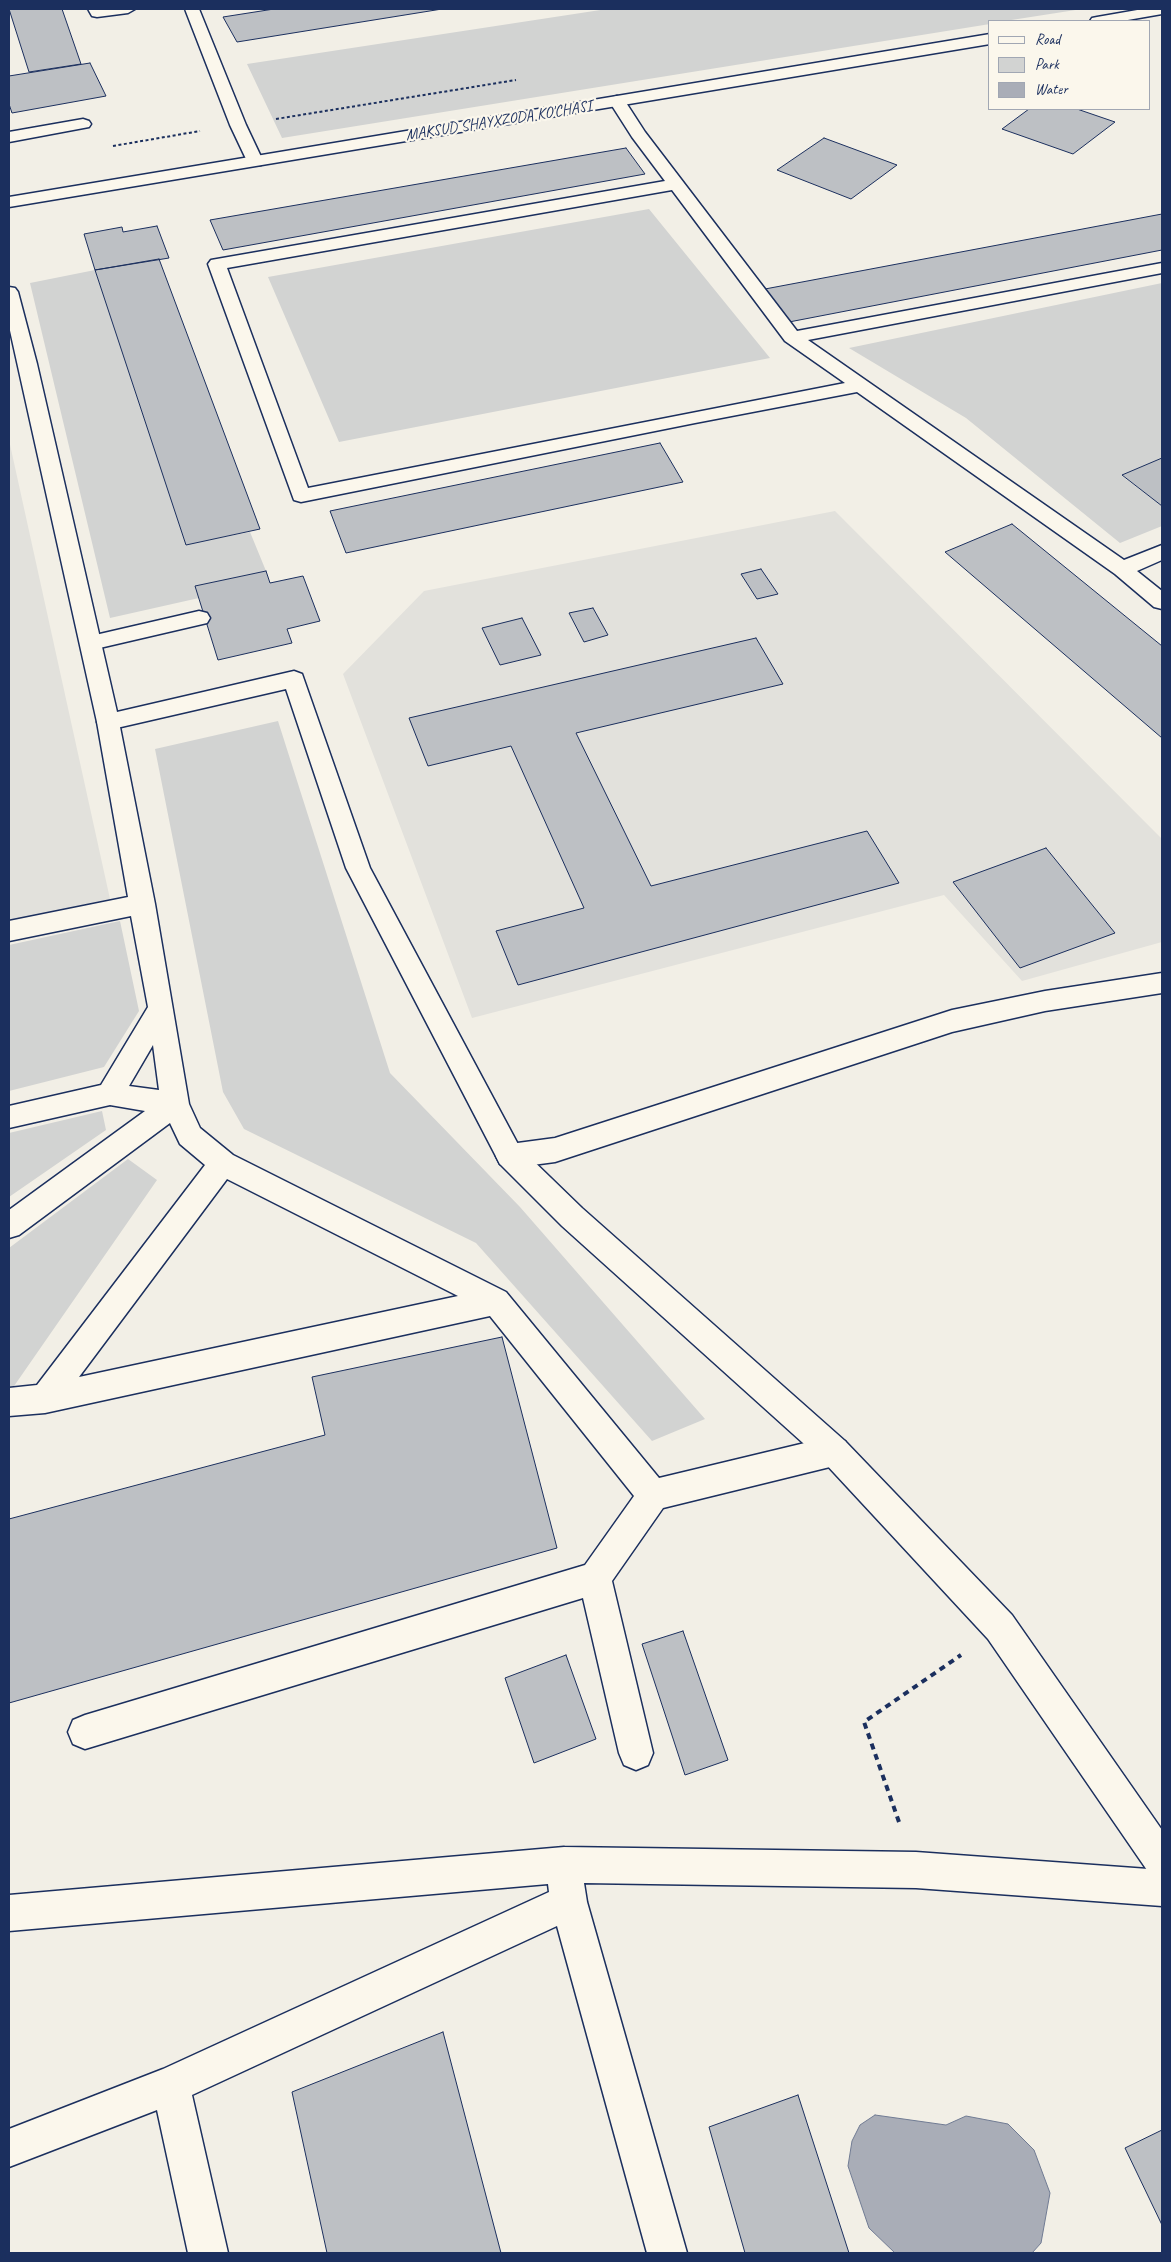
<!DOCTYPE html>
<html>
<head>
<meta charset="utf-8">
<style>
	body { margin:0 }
	#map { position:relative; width:1171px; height:2262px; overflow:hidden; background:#f2efe6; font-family:Caveat,sans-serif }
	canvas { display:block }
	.frame { position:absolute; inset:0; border:10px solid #1b2f5e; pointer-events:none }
	.legend { position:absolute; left:988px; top:20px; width:162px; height:90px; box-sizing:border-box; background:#fbf7ec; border:1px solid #a1a7b3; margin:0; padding:6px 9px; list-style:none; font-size:15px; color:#1b2f5e }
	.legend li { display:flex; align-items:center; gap:10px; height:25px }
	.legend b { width:25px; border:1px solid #a1a7b3 }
</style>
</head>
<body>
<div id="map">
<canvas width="1171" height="2262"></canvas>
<div class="frame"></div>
<ul class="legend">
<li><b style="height:6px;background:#fbf7ec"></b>Road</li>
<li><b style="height:14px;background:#d2d3d2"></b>Park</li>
<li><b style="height:14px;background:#a9adb7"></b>Water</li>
</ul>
</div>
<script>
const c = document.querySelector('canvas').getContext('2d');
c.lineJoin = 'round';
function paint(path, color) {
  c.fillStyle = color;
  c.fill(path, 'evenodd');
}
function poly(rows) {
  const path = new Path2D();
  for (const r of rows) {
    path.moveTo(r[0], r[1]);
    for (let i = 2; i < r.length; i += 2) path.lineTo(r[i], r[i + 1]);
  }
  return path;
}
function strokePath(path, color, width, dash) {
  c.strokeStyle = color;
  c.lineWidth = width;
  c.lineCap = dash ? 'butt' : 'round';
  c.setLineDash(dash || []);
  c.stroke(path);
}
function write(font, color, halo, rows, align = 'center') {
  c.font = font + ' Caveat,sans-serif';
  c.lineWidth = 4.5;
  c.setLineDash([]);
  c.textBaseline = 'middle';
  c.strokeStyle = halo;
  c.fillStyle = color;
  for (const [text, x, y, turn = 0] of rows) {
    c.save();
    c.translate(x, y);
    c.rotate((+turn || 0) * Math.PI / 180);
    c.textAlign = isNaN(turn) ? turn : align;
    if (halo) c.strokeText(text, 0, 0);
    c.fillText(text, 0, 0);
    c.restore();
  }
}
const built = poly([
	[9,440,110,899,9,921],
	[835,511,1162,839,1162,942,1022,981,944,895,472,1018,343,674,424,591]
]);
const green = poly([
	[607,9,1082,9,1005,21,990,21,990,24,282,138,247,64],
	[649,209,770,358,339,442,268,277],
	[95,270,187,544,250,532,266,571,196,586,199,598,110,618,30,283],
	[1162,283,1162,458,1122,476,1162,506,1162,526,1120,543,966,418,849,348],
	[278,721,390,1073,520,1207,705,1419,652,1441,476,1243,244,1129,223,1092,155,749],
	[120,921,139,1011,104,1067,9,1091,9,945],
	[102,1111,106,1130,9,1197,9,1133],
	[128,1159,157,1180,12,1389,9,1390,9,1248]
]);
const water = poly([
	[875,2115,946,2125,966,2116,1008,2124,1034,2150,1050,2193,1041,2243,1032,2253,895,2253,869,2228,848,2166,852,2141,860,2125,875,2115]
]);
const building = poly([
	[9,9,62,9,81,64,29,72,9,9],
	[274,9,442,9,237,42,223,17,274,9],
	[90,63,106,96,12,113,9,104,9,76,90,63],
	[1029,109,1077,109,1115,122,1073,154,1002,129,1029,109],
	[824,138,897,165,851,199,777,170,824,138],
	[626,148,645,174,223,250,210,220,626,148],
	[1162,214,1162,250,789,322,765,289,1162,214],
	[157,226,169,258,95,270,84,234,122,227,123,232,157,226],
	[159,259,260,529,186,545,95,270,159,259],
	[660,443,683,482,346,553,330,511,660,443],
	[1162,458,1162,506,1122,475,1162,458],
	[1012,524,1162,646,1162,738,945,552,1012,524],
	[761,569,778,594,757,599,741,574,761,569],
	[266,571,270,583,303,576,320,621,287,629,292,643,218,660,195,586,266,571],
	[593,608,608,635,584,642,569,613,593,608],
	[522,618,541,655,500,665,482,628,522,618],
	[756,638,783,684,576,733,651,886,867,831,899,883,518,985,496,931,584,908,511,746,428,766,409,718,756,638],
	[1046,848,1115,933,1020,968,953,882,1046,848],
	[502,1337,557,1548,9,1703,9,1519,325,1435,312,1377,502,1337],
	[683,1631,728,1760,685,1775,642,1644,683,1631],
	[566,1655,596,1739,534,1763,505,1678,566,1655],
	[443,2032,501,2253,327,2253,292,2092,443,2032],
	[798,2095,849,2253,745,2253,709,2127,798,2095],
	[1162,2130,1162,2225,1125,2148,1162,2130]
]);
const pathFar1 = poly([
	[276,119,516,80],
	[113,146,200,131]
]);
const path = poly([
	[899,1822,864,1722,961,1655]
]);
const lane = poly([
	[88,9,135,9,128,13,97,17,92,16,88,9],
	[185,9,199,9,246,125,263,161,261,165,249,165,247,161,230,125,185,9],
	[617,96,623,98,645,132,797,331,1162,263,1162,273,808,340,1124,560,1162,545,1162,560,1137,571,1162,591,1162,609,1154,607,1115,574,857,392,695,423,301,502,294,500,208,264,211,260,665,181,632,137,609,101,611,98,617,96],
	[672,190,785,341,845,383,308,488,227,268,672,190],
	[83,119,89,121,91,124,89,127,9,142,9,132,83,119],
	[199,611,207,613,210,618,207,623,91,650,83,648,80,643,83,638,91,636,199,611],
	[108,714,116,716,119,722,155,904,189,1104,200,1128,233,1155,506,1292,659,1478,834,1436,845,1441,850,1451,845,1461,834,1466,663,1508,612,1581,653,1753,648,1765,636,1770,624,1765,619,1753,583,1598,85,1749,73,1744,68,1732,73,1720,85,1715,585,1565,634,1496,490,1316,45,1413,9,1416,9,1388,37,1385,205,1165,180,1144,170,1123,19,1235,9,1238,9,1210,145,1111,110,1105,9,1128,9,1106,101,1085,148,1007,131,916,9,941,9,921,128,897,97,722,100,716,108,714],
	[153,1045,159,1090,129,1086,153,1045],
	[227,1179,458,1296,79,1377,227,1179],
	[1162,973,1162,993,1045,1011,952,1032,555,1162,510,1168,500,1164,496,1156,500,1148,510,1144,555,1138,952,1010,1045,991,1162,973],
	[564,1847,916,1852,1162,1870,1162,1906,916,1888,584,1883,587,1902,687,2253,647,2253,557,1926,192,2095,228,2253,188,2253,157,2110,9,2167,9,2129,163,2069,549,1892,548,1884,9,1931,9,1895,564,1847]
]);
const street = poly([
	[9,287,15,288,18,292,37,364,117,712,294,671,302,674,370,868,520,1148,582,1208,845,1441,1012,1615,1162,1830,1162,1878,1149,1873,988,1639,823,1461,562,1226,500,1164,346,868,286,689,108,730,100,728,97,722,9,326,9,287]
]);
const secondary = poly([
	[1143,9,1162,9,1162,14,1122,21,1090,21,1092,18,1097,17,1143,9],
	[990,34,990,44,9,207,9,197,990,34]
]);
const farStreetnames = [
	["MAKSUD SHAYXZODA KO'CHASI",499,121,-9]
];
paint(built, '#e2e1dc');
paint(green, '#d2d3d2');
paint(water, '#a9adb7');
strokePath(water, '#707b93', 1);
paint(building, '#bdc0c4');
strokePath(building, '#1b2f5e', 1);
strokePath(lane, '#1b2f5e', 3);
strokePath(street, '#1b2f5e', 3);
strokePath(secondary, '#1b2f5e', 3);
strokePath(pathFar1, '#1b2f5e', 2, [3, 2.5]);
strokePath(path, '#1b2f5e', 4, [6, 5]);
paint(lane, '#fbf7ec');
paint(street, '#fbf7ec');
paint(secondary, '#fbf7ec');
write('16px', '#1b2f5e', '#fbf7ec', farStreetnames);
</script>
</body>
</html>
